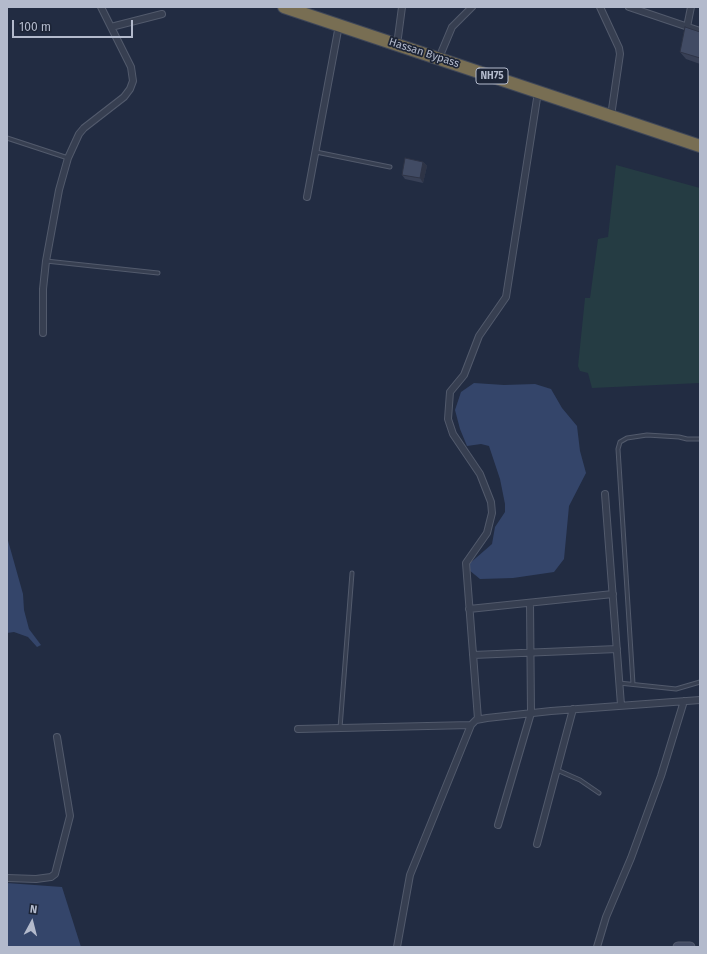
<!DOCTYPE html>
<html>
<head>
<meta charset="utf-8">
<style>
	body { margin:0 }
	#map { position:relative; width:707px; height:954px; overflow:hidden; background:#222c42; font-family:"Fira Sans",sans-serif }
	canvas { display:block }
	.frame { position:absolute; inset:0; border:8px solid #b3bacc; pointer-events:none }
	.north { position:absolute; left:12px; top:902px; width:40px; height:40px; -webkit-text-stroke:3px #1c2436; paint-order:stroke; rotate:7deg; font-size:11px; font-weight:700; line-height:16px; text-align:center; color:#b3bacc }
	.north::after { content:''; display:block; margin:auto; width:14px; height:18px; background:#b3bacc; clip-path:polygon(50% 0,100% 100%,50% 72%,0 100%) }
	.scale { position:absolute; left:12px; top:20px; width:121px; height:18px; box-sizing:border-box; border:2px solid #b3bacc; border-top:0; padding-left:5px; font-size:12px; line-height:14px; white-space:nowrap; color:#b3bacc; -webkit-text-stroke:3px #1c2436; paint-order:stroke }
</style>
</head>
<body>
<div id="map">
<canvas width="707" height="954"></canvas>
<div class="frame"></div>
<div class="north">N</div>
<div class="scale">100 m</div>
</div>
<script>
const c = document.querySelector('canvas').getContext('2d');
c.lineJoin = 'round';
function paint(path, color) {
  c.fillStyle = color;
  c.fill(path, 'evenodd');
}
function poly(rows) {
  const path = new Path2D();
  for (const r of rows) {
    path.moveTo(r[0], r[1]);
    for (let i = 2; i < r.length; i += 2) path.lineTo(r[i], r[i + 1]);
  }
  return path;
}
function strokePath(path, color, width, dash) {
  c.strokeStyle = color;
  c.lineWidth = width;
  c.lineCap = dash ? 'butt' : 'round';
  c.setLineDash(dash || []);
  c.stroke(path);
}
function write(font, color, halo, rows, align = 'center') {
  c.font = font + ' "Fira Sans",sans-serif';
  c.lineWidth = 3.5;
  c.setLineDash([]);
  c.textBaseline = 'middle';
  c.strokeStyle = halo;
  c.fillStyle = color;
  for (const [text, x, y, turn = 0] of rows) {
    c.save();
    c.translate(x, y);
    c.rotate((+turn || 0) * Math.PI / 180);
    c.textAlign = isNaN(turn) ? turn : align;
    if (halo) c.strokeText(text, 0, 0);
    c.fillText(text, 0, 0);
    c.restore();
  }
}
const green = poly([
	[616,165,700,188,700,383,592,388,588,373,580,371,578,366,585,298,590,298,598,239,608,237]
]);
const water = poly([
	[474,383,504,385,535,384,551,389,562,408,577,426,580,451,586,473,569,506,564,559,554,572,513,578,480,579,469,570,469,564,492,544,495,527,505,512,505,504,500,479,489,446,481,444,467,446,460,429,455,410,461,392],
	[7,537,23,594,24,610,29,629,41,645,37,647,28,637,14,632,7,633],
	[7,883,62,887,81,947,7,947]
]);
const lane = poly([
	[7,138,68,158],
	[316,152,390,167],
	[46,261,158,273],
	[619,683,676,689,700,682],
	[633,684,618,449,620,442,627,438,647,435,679,437,687,439,700,439],
	[340,728,352,573],
	[557,770,580,780,599,793]
]);
const street = poly([
	[600,7,619,48,620,54,611,116],
	[629,7,700,31],
	[111,27,162,14],
	[687,27,691,7],
	[397,45,402,7],
	[439,58,452,27,472,7],
	[307,197,339,25],
	[43,333,43,289,46,261,59,190,68,158,79,134,84,128,124,97,130,89,133,81,131,67,101,7],
	[605,494,621,705],
	[469,609,613,594],
	[473,655,617,649],
	[478,719,466,563,487,533,492,513,491,502,480,474,453,434,448,419,450,392,464,375,479,336,506,297,538,92],
	[298,729,471,725],
	[498,825,531,713,530,603],
	[537,844,573,709],
	[7,878,36,879,51,877,55,874,70,816,57,737],
	[397,947,410,875,471,725,476,720,487,718,551,711,700,700],
	[597,947,606,917,631,858,661,776,684,701]
]);
const secondary = poly([
	[678,947,690,947]
]);
const highway = poly([
	[284,7,700,146]
]);
const wall = poly([
	[700,32,700,64,686,59,680,52],
	[423,162,427,166,423,183,405,179,402,175]
]);
const shadedWall = poly([
	[423,162,427,166,423,183,420,178]
]);
const building = poly([
	[685,27,700,32,700,58,680,52,685,27],
	[405,158,423,162,420,178,402,175,405,158]
]);
const shields = [
	[492,76,32]
];
const shieldNames = [
	["NH75",492,76]
];
const streetNames = [
	["Hassan Bypass",424,53,18]
];
paint(green, '#253c43');
paint(water, '#34456a');
strokePath(lane, '#525a6c', 5);
strokePath(street, '#525a6c', 8);
strokePath(secondary, '#525a6c', 11);
strokePath(highway, '#3f4759', 14);
strokePath(lane, '#373f51', 3);
strokePath(street, '#373f51', 6);
strokePath(secondary, '#444d65', 9);
strokePath(highway, '#786e53', 12);
paint(wall, '#384056');
paint(shadedWall, '#2e3446');
paint(building, '#414b64');
strokePath(building, '#2e3446', 1);
for (const [x, y, w] of shields) {
  const box = new Path2D();
  box.roundRect(x - w / 2, y - 8, w, 16, 3);
  c.fillStyle = '#1c2436';
  c.fill(box);
  strokePath(box, '#b3bacc', 1);
}
write('bold 10px', '#b3bacc', null, shieldNames);
write('11px', '#b3bacc', '#1c2436', streetNames);
</script>
</body>
</html>
